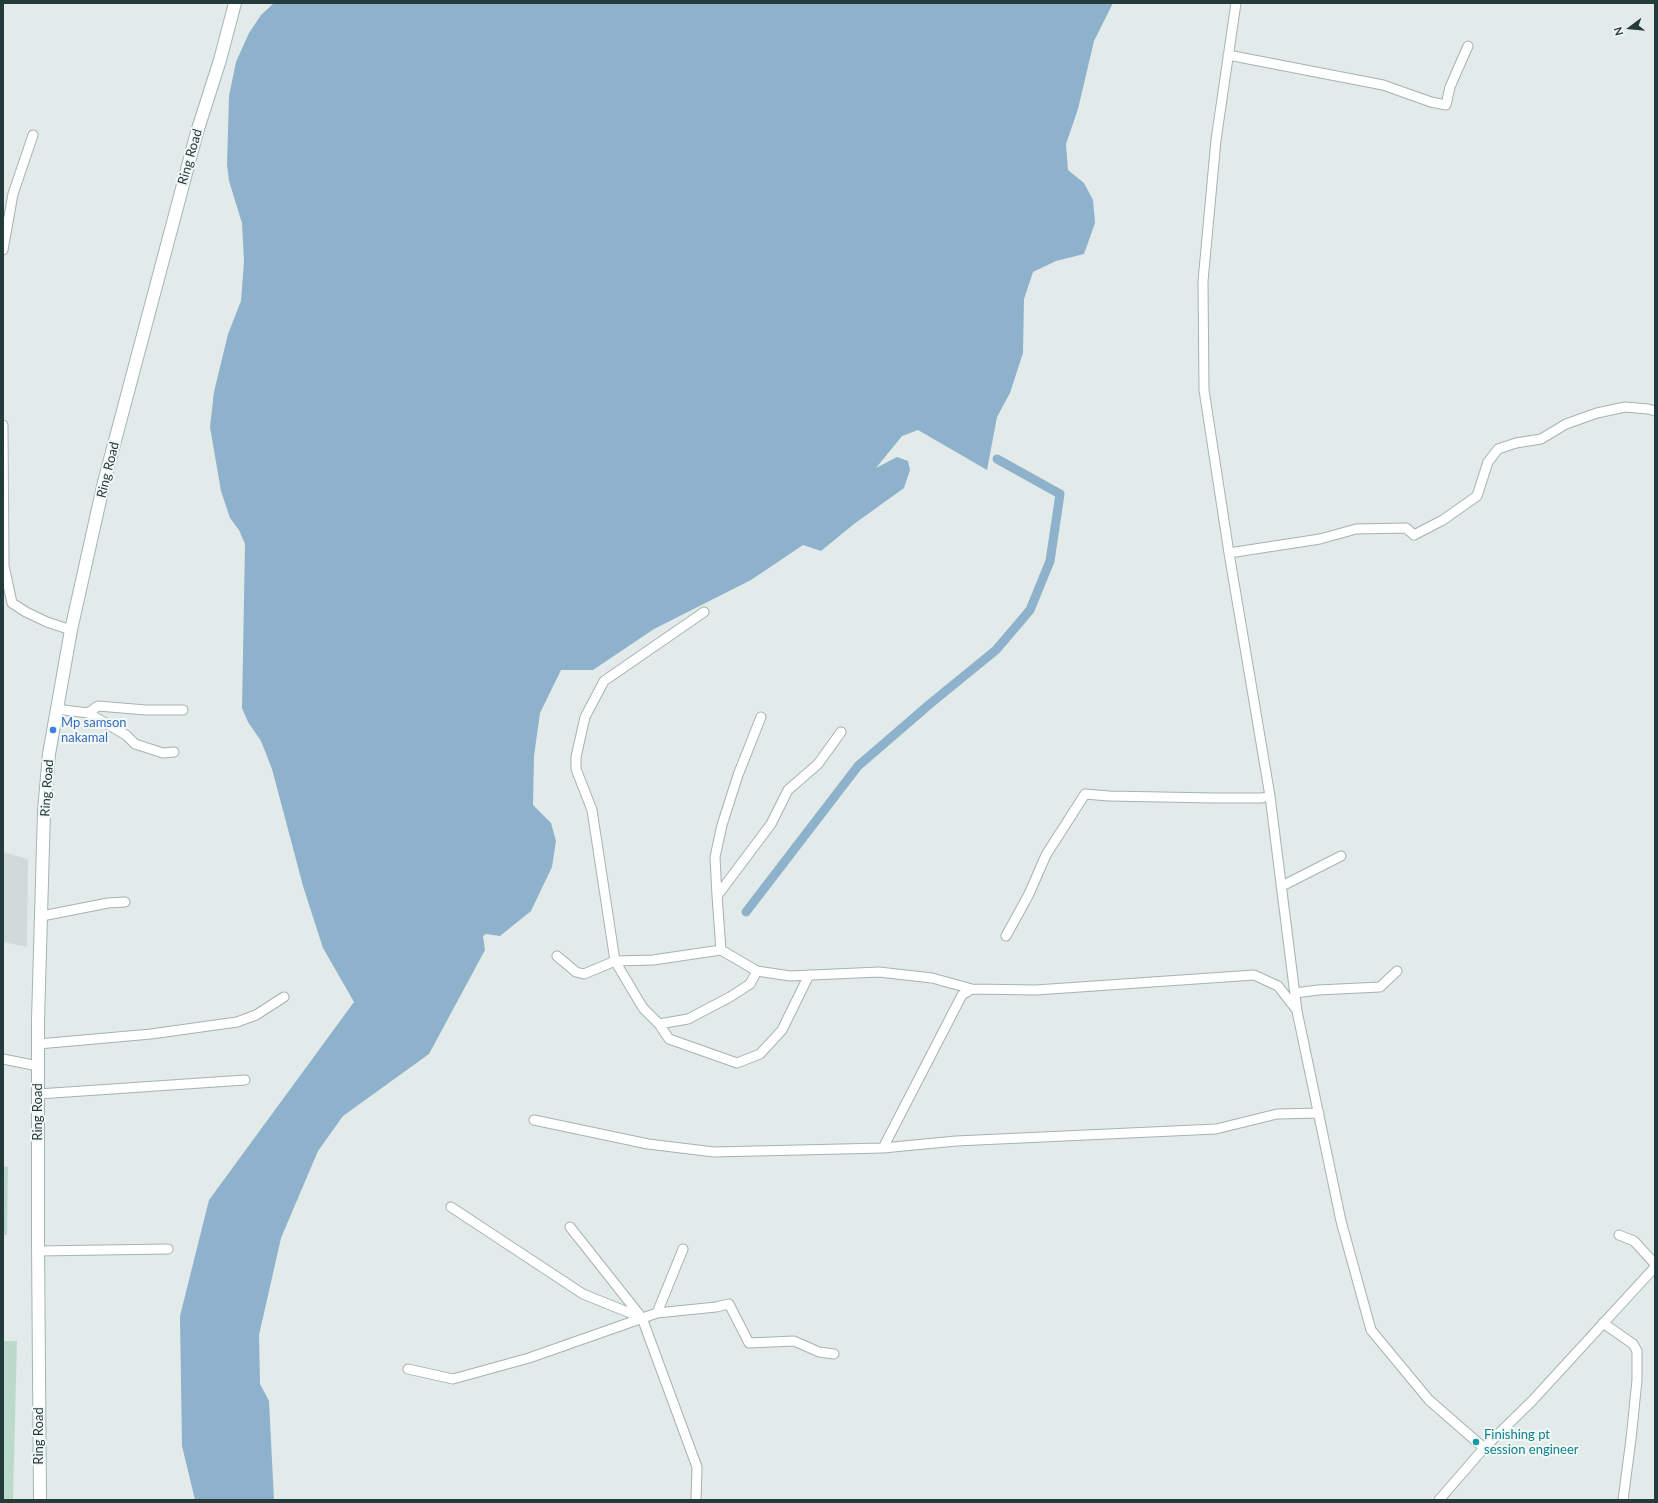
<!DOCTYPE html>
<html>
<head>
<meta charset="utf-8">
<style>
	body { margin:0 }
	#map { position:relative; width:1658px; height:1503px; overflow:hidden; background:#e2ebe9; font-family:Lato,sans-serif }
	canvas { display:block }
	.frame { position:absolute; inset:0; border:4px solid #233b3a; pointer-events:none }
	.north { position:absolute; left:1610px; top:8px; width:40px; height:40px; -webkit-text-stroke:3px #f2f8f6; paint-order:stroke; rotate:254deg; font-size:11px; font-weight:700; line-height:16px; text-align:center; color:#233b3a }
	.north::after { content:''; display:block; margin:auto; width:14px; height:18px; background:#233b3a; clip-path:polygon(50% 0,100% 100%,50% 72%,0 100%) }
</style>
</head>
<body>
<div id="map">
<canvas width="1658" height="1503"></canvas>
<div class="frame"></div>
<div class="north">N</div>
</div>
<script>
const c = document.querySelector('canvas').getContext('2d');
c.lineJoin = 'round';
function paint(path, color) {
  c.fillStyle = color;
  c.fill(path, 'evenodd');
}
function poly(rows) {
  const path = new Path2D();
  for (const r of rows) {
    path.moveTo(r[0], r[1]);
    for (let i = 2; i < r.length; i += 2) path.lineTo(r[i], r[i + 1]);
  }
  return path;
}
function strokePath(path, color, width, dash) {
  c.strokeStyle = color;
  c.lineWidth = width;
  c.lineCap = dash ? 'butt' : 'round';
  c.setLineDash(dash || []);
  c.stroke(path);
}
function write(font, color, halo, rows, align = 'center') {
  c.font = font + ' Lato,sans-serif';
  c.lineWidth = 4;
  c.setLineDash([]);
  c.textBaseline = 'middle';
  c.strokeStyle = halo;
  c.fillStyle = color;
  for (const [text, x, y, turn = 0] of rows) {
    c.save();
    c.translate(x, y);
    c.rotate((+turn || 0) * Math.PI / 180);
    c.textAlign = isNaN(turn) ? turn : align;
    if (halo) c.strokeText(text, 0, 0);
    c.fillText(text, 0, 0);
    c.restore();
  }
}
const built = poly([
	[3,852,28,859,27,947,3,942]
]);
const green = poly([
	[3,1166,8,1167,7,1235,3,1235],
	[3,1341,17,1341,13,1500,3,1500]
]);
const water = poly([
	[274,3,1113,3,1094,41,1078,109,1066,144,1068,170,1084,183,1093,200,1095,223,1084,254,1056,261,1033,272,1024,299,1023,353,1010,393,997,417,987,470,918,430,902,436,876,468,897,457,908,461,910,470,904,488,854,524,821,551,803,545,751,580,654,629,593,670,561,670,540,713,534,756,533,805,551,823,556,841,552,867,531,911,500,936,486,934,483,936,485,950,429,1054,343,1116,318,1151,281,1238,259,1335,260,1384,269,1401,274,1500,195,1500,182,1446,180,1316,209,1200,354,1002,323,948,303,886,272,769,261,741,248,722,242,708,245,544,239,530,230,518,221,491,210,427,214,392,228,334,241,301,244,261,242,223,229,181,227,165,229,96,236,62,249,33,261,15]
]);
const canal = poly([
	[746,912,858,766,931,703,996,650,1030,610,1050,561,1060,494,997,459]
]);
const minor = poly([
	[1236,3,1216,140,1203,281,1204,390,1229,553,1270,796,1297,1011,1341,1221,1371,1330,1429,1400,1484,1448],
	[1228,55,1383,85,1431,102,1446,105,1450,87,1468,46],
	[3,250,13,194,33,135],
	[3,425,4,566,12,603,26,612,47,622,71,630],
	[1229,553,1320,539,1356,529,1406,528,1414,535,1443,520,1477,496,1488,462,1498,449,1516,443,1541,439,1566,424,1597,413,1625,407,1648,409,1655,411],
	[704,612,604,681,585,717,576,757,576,769,592,810,615,961,643,1008,659,1024,688,1019,730,997,750,984,757,971,790,976,879,972,932,978,972,989],
	[56,709,88,713,126,735,135,744,163,753,174,752],
	[88,713,98,706,146,710,183,710],
	[1282,886,1341,856],
	[717,896,715,857,722,825,738,775,761,717],
	[42,916,108,903,125,902],
	[1006,936,1029,894,1046,855,1085,794,1109,796,1214,798,1262,798,1270,796],
	[721,950,717,896,771,824,788,790,818,764,841,732],
	[557,956,576,972,584,974,615,961,653,960,721,950,757,971],
	[1295,993,1318,990,1380,987,1397,971],
	[659,1024,669,1039,737,1063,760,1054,782,1030,809,975],
	[38,1044,151,1034,237,1022,256,1015,284,997],
	[3,1059,38,1066],
	[38,1094,245,1080],
	[534,1120,648,1144,714,1152,883,1148,956,1141,1216,1129,1277,1114,1319,1113],
	[883,1148,962,995,972,989,1036,990,1254,975,1278,986,1296,1009],
	[451,1207,583,1294,640,1317],
	[570,1227,642,1318,697,1467,696,1500],
	[1619,1235,1634,1241,1655,1264],
	[38,1251,168,1249],
	[657,1313,683,1249],
	[1603,1323,1633,1344,1637,1351,1637,1380,1631,1439,1623,1500],
	[408,1369,453,1379,529,1358,657,1313,716,1307,729,1304,749,1343,794,1341,819,1352,834,1354],
	[1439,1500,1484,1448,1532,1401,1655,1267]
]);
const secondary = poly([
	[40,1500,38,1243,38,1020,44,811,49,754,71,630,104,482,197,132,220,60,235,3]
]);
const markers = [
	[53,730,4,"#3f7fe0"],
	[1476,1442,4,"#0f9aa8"]
];
const streetNames = [
	["Ring Road",190,157,-74],
	["Ring Road",108,470,-76],
	["Ring Road",47,788,-86],
	["Ring Road",38,1112,-90],
	["Ring Road",39,1436,-90]
];
const shopNames = [
	["Mp samson",61,723],
	["nakamal",61,738]
];
const cultureNames = [
	["Finishing pt",1484,1435],
	["session engineer",1484,1450]
];
paint(built, '#d0dbd9');
paint(green, '#bcdacc');
paint(water, '#8eb2cc');
strokePath(canal, '#8eb2cc', 9);
strokePath(minor, '#a5b3b1', 11);
strokePath(secondary, '#a1b6b4', 14);
strokePath(minor, '#fff', 9);
strokePath(secondary, '#fff', 12);
for (const [x, y, r, color] of markers) {
  const dot = new Path2D();
  dot.arc(x, y, r, 0, 2 * Math.PI);
  c.fillStyle = color;
  c.fill(dot);
  strokePath(dot, '#f2f8f6', 1.5);
}
write('13px', '#233b3a', '#f2f8f6', streetNames);
write('13px', '#366cbe', '#f2f8f6', shopNames, 'left');
write('13px', '#0d838f', '#f2f8f6', cultureNames, 'left');
</script>
</body>
</html>
